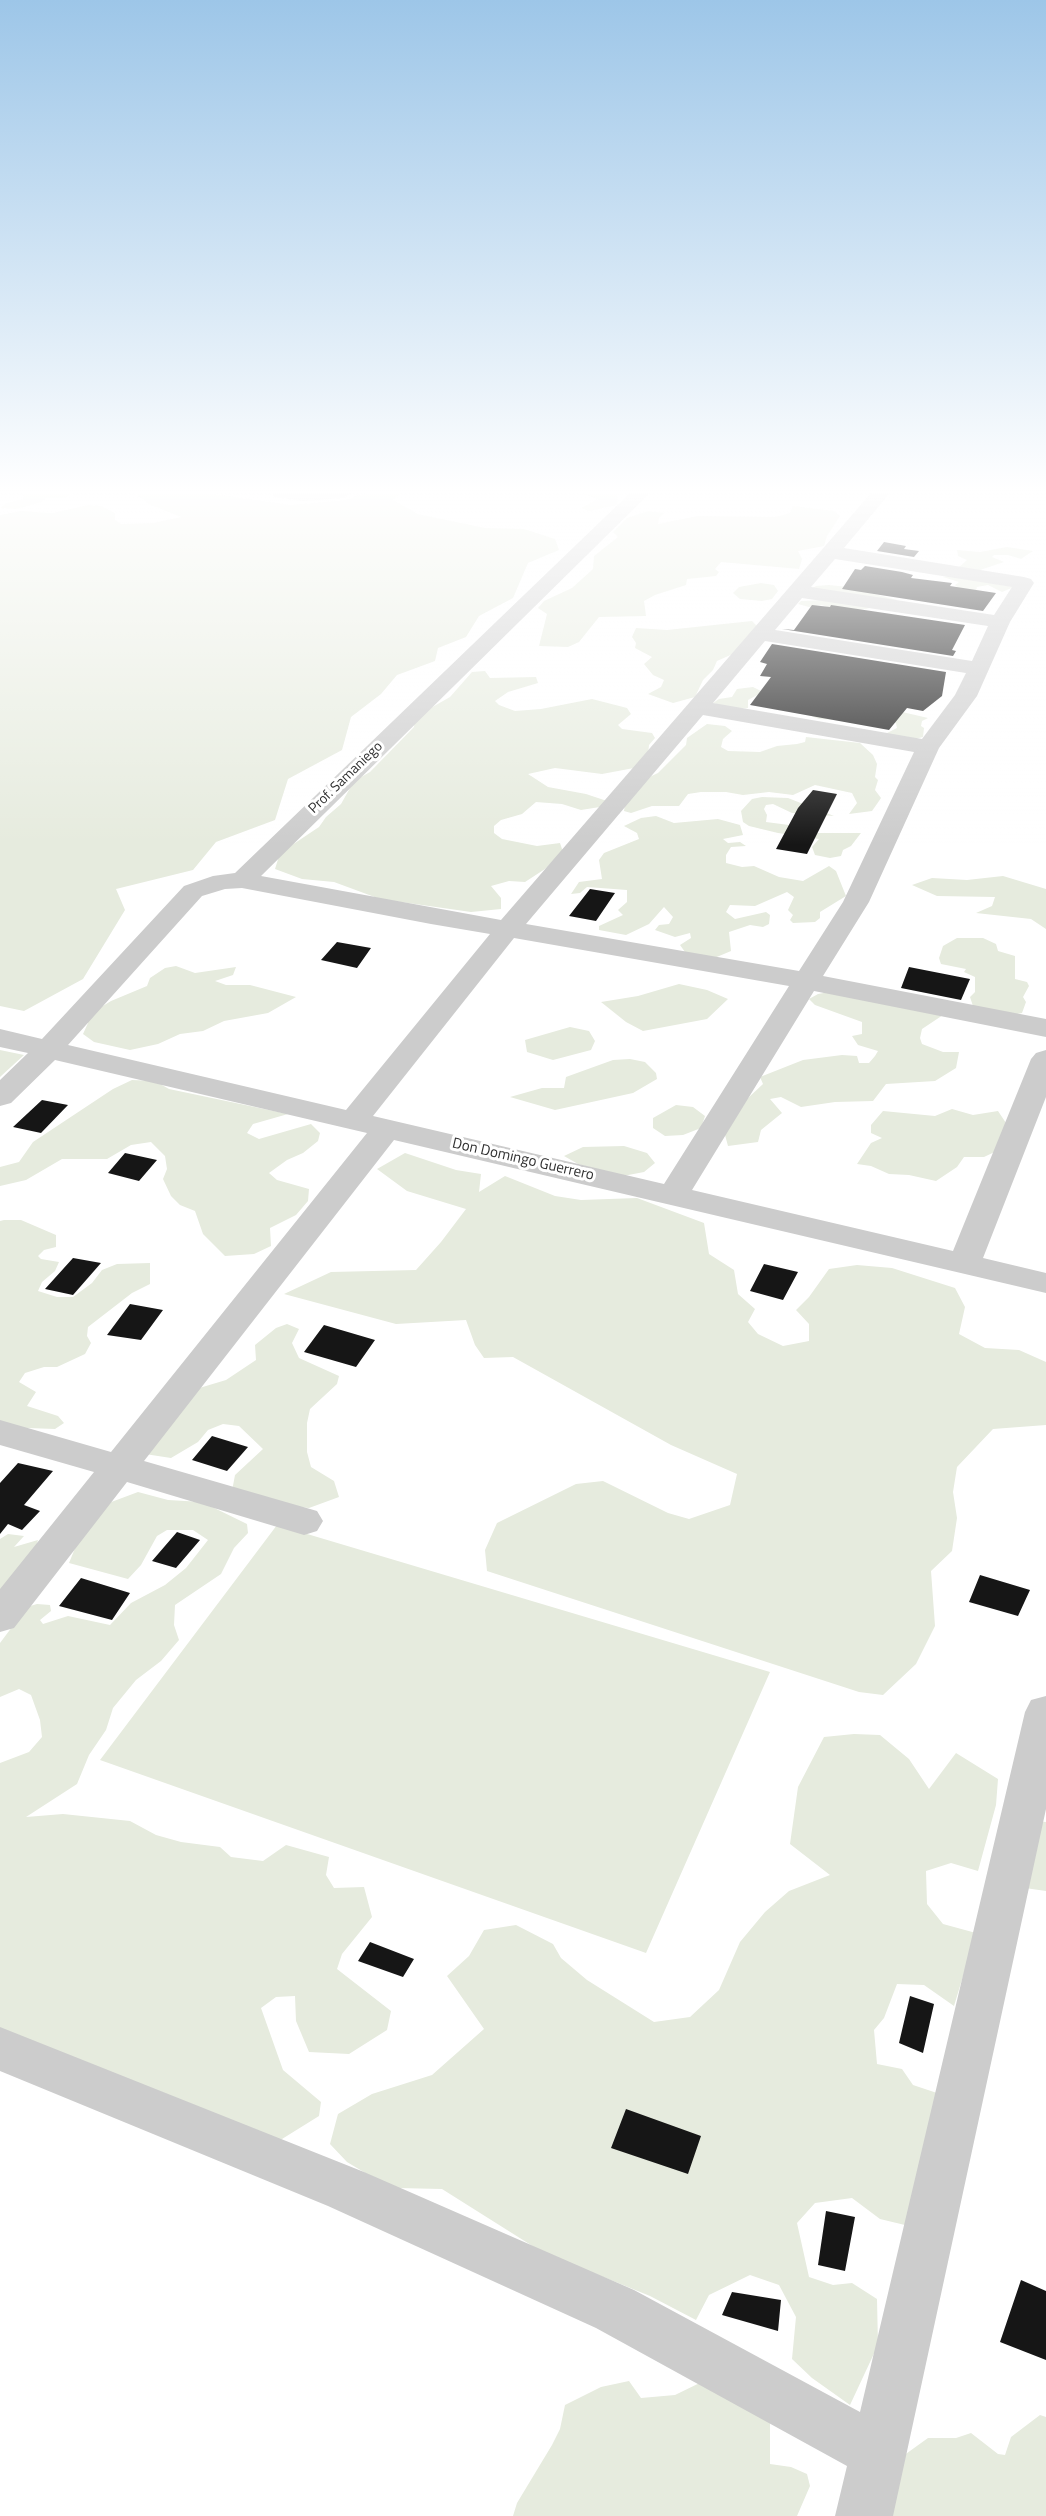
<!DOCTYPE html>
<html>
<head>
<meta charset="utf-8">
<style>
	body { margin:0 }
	canvas { display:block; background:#fff }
</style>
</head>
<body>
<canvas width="1046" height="2516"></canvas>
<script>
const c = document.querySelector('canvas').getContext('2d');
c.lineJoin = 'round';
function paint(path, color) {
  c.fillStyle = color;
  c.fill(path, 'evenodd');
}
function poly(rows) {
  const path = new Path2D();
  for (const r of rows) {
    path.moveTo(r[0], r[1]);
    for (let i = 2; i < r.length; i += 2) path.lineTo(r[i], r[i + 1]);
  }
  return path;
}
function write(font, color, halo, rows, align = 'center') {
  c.font = font + ' "Titillium Web",sans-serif';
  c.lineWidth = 6;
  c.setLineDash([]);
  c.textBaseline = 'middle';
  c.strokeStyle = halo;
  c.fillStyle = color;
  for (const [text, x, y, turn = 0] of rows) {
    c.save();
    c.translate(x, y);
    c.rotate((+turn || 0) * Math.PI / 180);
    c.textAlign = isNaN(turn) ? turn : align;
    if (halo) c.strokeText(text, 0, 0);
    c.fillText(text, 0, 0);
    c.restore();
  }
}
const green = poly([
	[24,493,73,493,66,498,46,498,42,502,16,509,0,508,6,503,23,499],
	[134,493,208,493,291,505,345,500,365,493,401,493,393,500,418,514,485,528,524,529,555,539,559,550,528,563,513,598,479,616,466,637,438,648,435,661,397,675,381,694,351,717,342,750,288,779,275,820,216,842,193,870,116,889,125,910,83,979,24,1011,0,1006,0,515,21,511,53,513,88,505,101,506,115,513,115,520,121,524,153,523,181,517,149,504],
	[581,493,625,493,617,496,618,503,616,505,589,511,581,508,598,499],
	[793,506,834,511,840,516,827,536,824,546,798,551,802,559,799,569,721,562,715,569,719,572,716,576,687,579,686,585,655,595,644,601,646,616,599,617,579,642,568,647,539,646,547,614,538,608,544,601,572,588,593,569,594,556,618,537,613,532,627,518,648,511,664,513,659,518,658,524,697,516,775,517,790,513],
	[1007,547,1033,551,1021,559,1008,555,994,555,992,557,1004,562,974,572,958,568,967,560,958,556,957,550,980,552],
	[948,576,1014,587,1002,592,988,585,977,587,976,591,959,589,955,585,959,582,943,577],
	[761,583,774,585,778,591,772,599,762,601,740,599,733,593,739,587],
	[829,585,848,587,897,600,866,609,835,610,822,605,809,607,798,604,801,601,827,600,825,597,803,598,799,596,816,586],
	[752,621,758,627,735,653,717,661,713,670,703,680,695,697,673,703,648,694,661,687,664,680,653,675,644,664,652,657,635,648,636,643,632,637,636,628,667,630],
	[485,671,490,678,536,677,538,683,508,692,495,701,499,705,515,711,541,709,592,699,627,708,631,714,618,725,622,729,652,733,655,738,649,745,648,754,634,768,602,774,555,768,528,774,548,787,586,794,607,801,600,807,581,810,562,804,536,802,522,814,501,820,494,826,494,833,502,839,537,846,560,843,563,852,545,869,525,882,509,881,491,886,501,898,501,909,471,912,380,899,334,882,302,879,275,869,280,853,319,827,326,817,341,804,354,781,370,772,414,727,415,717,450,697,472,672],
	[753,687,763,692,748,700,748,708,736,709,713,703,719,699,732,697,737,689],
	[898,711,928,718,922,721,921,726,924,728,923,737,915,739,883,735,897,728,896,723,819,719,806,714],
	[707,724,725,726,732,731,723,739,721,747,728,751,760,752,777,746,797,744,805,742,806,737,860,743,873,755,877,764,875,777,878,780,875,790,881,798,879,801,872,811,849,814,857,803,852,793,815,785,793,795,769,792,743,795,726,792,701,792,688,794,679,806,652,806,631,813,624,811,625,804,645,779,658,773,686,745,687,738],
	[762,797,788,798,834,816,792,813,773,804,766,805,764,809,767,815,766,822,789,825,807,833,861,833,851,846,843,850,841,856,830,858,815,855,812,847,819,839,778,833,749,826,743,822,741,811,752,799],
	[656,816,674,823,718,819,740,825,743,835,723,839,728,843,740,842,746,846,731,847,726,855,726,863,742,867,754,866,779,877,803,881,829,866,836,871,846,896,820,912,820,918,815,922,793,923,790,920,793,915,788,910,794,897,787,892,755,906,730,905,726,912,735,919,766,912,770,915,769,924,763,927,750,925,729,932,731,951,712,959,685,952,680,945,691,938,690,933,675,937,655,930,659,925,669,924,673,917,664,907,649,924,626,935,599,930,599,926,623,915,618,910,627,902,627,890,587,887,580,893,571,894,579,882,602,879,599,860,604,853,639,839,637,833,624,826,641,818],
	[1003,876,1046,889,1046,929,1031,919,976,913,992,906,995,897,937,896,912,885,932,878,967,880],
	[957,938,983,938,996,944,998,951,1015,956,1015,979,1027,982,1029,986,1023,997,1026,1002,1022,1013,1007,1016,973,1006,970,997,975,992,975,977,964,972,966,969,941,964,939,958,943,946],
	[176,966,195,973,236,967,233,975,215,981,226,985,250,985,296,997,268,1013,224,1021,203,1031,180,1034,158,1044,130,1050,94,1042,83,1034,88,1023,88,1015,111,1001,147,986,150,978,165,968],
	[679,984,707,990,728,999,707,1019,643,1031,626,1022,601,1002,638,996],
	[829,992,943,1015,922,1029,920,1038,922,1044,943,1052,959,1052,956,1068,935,1081,886,1084,873,1101,835,1102,801,1107,781,1097,770,1099,782,1113,761,1130,758,1142,728,1146,725,1135,747,1099,763,1084,760,1077,803,1060,842,1055,857,1056,859,1063,869,1063,875,1056,878,1051,858,1045,852,1036,862,1034,862,1022,815,1005,809,999,818,994],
	[570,1027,589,1031,595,1041,591,1050,553,1060,527,1052,525,1040],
	[0,1050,24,1055,0,1077],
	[630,1059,645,1062,656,1073,657,1079,633,1093,555,1110,510,1097,542,1088,564,1088,566,1077,577,1073,613,1060],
	[132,1080,155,1081,169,1089,288,1114,253,1124,247,1133,259,1139,311,1124,320,1133,318,1141,303,1153,287,1160,269,1173,277,1180,309,1189,308,1201,296,1215,270,1228,271,1246,254,1254,225,1256,203,1234,195,1211,180,1205,171,1196,163,1179,167,1169,165,1156,151,1142,131,1145,107,1159,62,1159,26,1180,0,1186,0,1167,19,1162,33,1142,113,1089],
	[676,1105,693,1107,705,1116,701,1128,683,1135,665,1136,653,1128,653,1118],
	[952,1109,973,1115,998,1111,1006,1123,1003,1148,984,1157,964,1157,957,1167,936,1181,909,1175,889,1174,871,1166,857,1164,871,1143,882,1138,871,1133,871,1125,883,1111,935,1116],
	[624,1146,647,1153,655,1163,644,1172,623,1176,578,1164,564,1156,583,1147],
	[405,1153,456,1170,481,1174,479,1192,505,1176,555,1196,581,1200,637,1198,704,1223,709,1254,734,1270,738,1294,755,1309,748,1322,758,1334,783,1346,809,1341,809,1324,796,1310,809,1297,829,1269,857,1265,892,1268,955,1288,965,1307,959,1334,985,1348,1019,1350,1046,1362,1046,1425,993,1429,957,1467,953,1492,957,1518,952,1551,931,1571,935,1626,916,1664,883,1695,859,1692,487,1571,485,1550,497,1523,576,1484,603,1481,668,1513,689,1519,730,1505,737,1474,671,1445,513,1357,484,1358,475,1345,466,1320,396,1324,284,1294,331,1272,416,1270,441,1242,466,1209,407,1191,377,1169],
	[4,1220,21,1220,56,1235,56,1247,44,1250,38,1256,41,1259,59,1262,55,1271,42,1282,38,1291,57,1297,73,1297,92,1283,102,1270,117,1264,150,1263,150,1284,132,1293,88,1327,87,1336,91,1343,85,1354,57,1367,44,1367,25,1373,19,1382,36,1392,27,1406,58,1416,64,1423,55,1429,0,1427,0,1221],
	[287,1324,299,1329,292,1343,299,1358,339,1376,337,1384,310,1409,307,1423,307,1452,311,1467,334,1481,339,1497,309,1508,277,1505,232,1491,235,1475,263,1449,239,1426,223,1424,208,1430,198,1442,171,1458,145,1454,186,1392,226,1380,256,1360,255,1345,276,1328],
	[138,1492,168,1500,202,1502,247,1524,248,1533,234,1548,221,1574,175,1605,174,1625,179,1640,161,1661,136,1680,113,1708,106,1730,89,1755,77,1784,26,1817,63,1814,130,1821,156,1835,181,1842,220,1847,231,1857,263,1861,286,1845,329,1857,326,1875,334,1888,364,1887,372,1917,342,1954,337,1969,391,2011,387,2030,349,2054,309,2052,296,2021,295,1996,276,1997,261,2008,283,2070,321,2102,319,2116,282,2139,229,2135,0,2041,0,1763,29,1752,42,1737,40,1720,31,1695,19,1689,0,1697,0,1643,27,1607,37,1604,50,1605,51,1611,40,1620,43,1624,68,1616,110,1625,131,1603,165,1585,186,1568,208,1540,193,1530,167,1530,157,1536,141,1565,128,1579,69,1563,78,1541,98,1507],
	[277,1525,770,1672,646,1953,100,1760],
	[8,1534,24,1536,14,1547,38,1540,34,1553,0,1596,0,1539],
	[854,1734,880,1735,909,1759,929,1789,956,1753,998,1779,996,1805,978,1871,951,1863,926,1871,927,1904,943,1924,976,1933,954,2006,924,1985,897,1984,884,2018,874,2030,877,2064,902,2069,913,2085,940,2094,909,2226,880,2219,852,2198,815,2203,797,2223,809,2277,833,2285,852,2283,877,2299,878,2345,850,2405,812,2378,792,2359,796,2317,779,2285,750,2275,709,2295,696,2320,650,2296,542,2252,442,2189,397,2188,367,2174,347,2162,330,2144,338,2114,372,2094,432,2075,484,2029,447,1976,469,1956,484,1930,516,1925,553,1944,561,1958,587,1980,654,2022,690,2017,719,1990,740,1942,765,1912,789,1891,830,1875,790,1844,798,1787,824,1737],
	[1034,1821,1046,1822,1046,1891,1025,1888],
	[714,2376,770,2422,770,2464,791,2467,807,2474,810,2486,797,2516,513,2516,517,2503,552,2445,560,2429,565,2405,601,2387,629,2381,641,2398,675,2395],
	[1040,2415,1046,2417,1046,2516,879,2516,903,2456,928,2438,956,2438,971,2433,998,2454,1005,2455,1011,2437]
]);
const building = poly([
	[884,542,906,546,904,549,919,551,914,557,877,551],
	[865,566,902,572,913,575,911,578,952,583,950,586,996,593,983,611,842,589,855,569,861,570],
	[812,605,830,607,831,605,965,625,952,650,956,651,953,656,782,629,794,630],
	[772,644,946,672,942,696,923,711,907,708,889,730,750,705,771,677,760,676,767,664,760,662],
	[813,790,837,794,807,854,776,849,798,808],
	[590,889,615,893,596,921,569,916],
	[337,942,371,948,357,968,321,960],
	[909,967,970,979,961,1000,901,988],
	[42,1100,68,1105,41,1133,13,1127],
	[125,1153,157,1160,139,1181,108,1173],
	[73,1258,101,1263,73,1295,45,1289],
	[764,1264,798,1272,783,1300,750,1291],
	[130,1304,163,1310,141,1340,107,1335],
	[324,1325,375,1340,356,1367,304,1352],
	[212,1436,248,1447,227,1471,192,1460],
	[18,1463,53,1471,24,1505,40,1511,22,1530,8,1524,0,1534,0,1483],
	[177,1532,200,1540,176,1568,152,1561],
	[980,1575,1030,1590,1018,1616,969,1602],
	[81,1578,130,1593,112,1620,59,1606],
	[370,1942,414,1959,403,1977,358,1961],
	[910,1996,934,2004,923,2053,899,2043],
	[626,2109,701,2136,688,2174,611,2148],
	[826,2211,855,2217,845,2271,818,2265],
	[1021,2280,1046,2291,1046,2360,1000,2342],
	[732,2292,781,2300,778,2331,722,2315]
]);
const street = poly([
	[271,493,352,493,343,498,304,501,274,497,271,493],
	[630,493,650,493,261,876,501,920,871,493,890,493,844,548,1024,577,1031,579,1034,583,1010,622,977,696,939,748,869,902,823,976,1046,1019,1046,1037,814,991,692,1190,953,1251,1031,1059,1036,1053,1046,1050,1046,1097,983,1258,1046,1273,1046,1293,394,1140,144,1461,317,1511,323,1521,317,1531,304,1535,127,1482,14,1628,0,1632,0,1589,94,1472,0,1445,0,1420,111,1452,367,1133,55,1060,11,1103,0,1106,0,1080,28,1053,0,1047,0,1029,42,1039,184,886,213,876,235,873,630,493],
	[835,559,1012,587,994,615,811,587,835,559],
	[802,598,988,626,972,661,775,630,802,598],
	[765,641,966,673,955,695,922,739,713,703,765,641],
	[703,715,914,752,843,902,799,971,526,924,703,715],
	[242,888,431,924,490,934,346,1110,68,1045,202,896,225,889,242,888],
	[514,938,789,986,664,1184,373,1116,514,938],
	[1046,1696,1046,1809,893,2516,835,2516,847,2466,596,2328,328,2206,0,2071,0,2027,364,2172,634,2290,860,2412,1025,1712,1031,1700,1046,1696]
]);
const farStreetnames = [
	["Prof. Samaniego",346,778,-44]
];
const streetNames = [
	["Don Domingo Guerrero",523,1160,13]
];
paint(green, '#e6ebde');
paint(building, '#161616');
paint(street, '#ccc');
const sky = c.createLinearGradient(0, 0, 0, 845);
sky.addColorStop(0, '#9dc6e8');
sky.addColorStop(0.58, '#fff');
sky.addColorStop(1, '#ffffff00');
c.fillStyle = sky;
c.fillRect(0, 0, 1046, 845);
write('14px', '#2f2f2f', '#fff', farStreetnames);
write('15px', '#2f2f2f', '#fff', streetNames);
</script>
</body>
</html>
